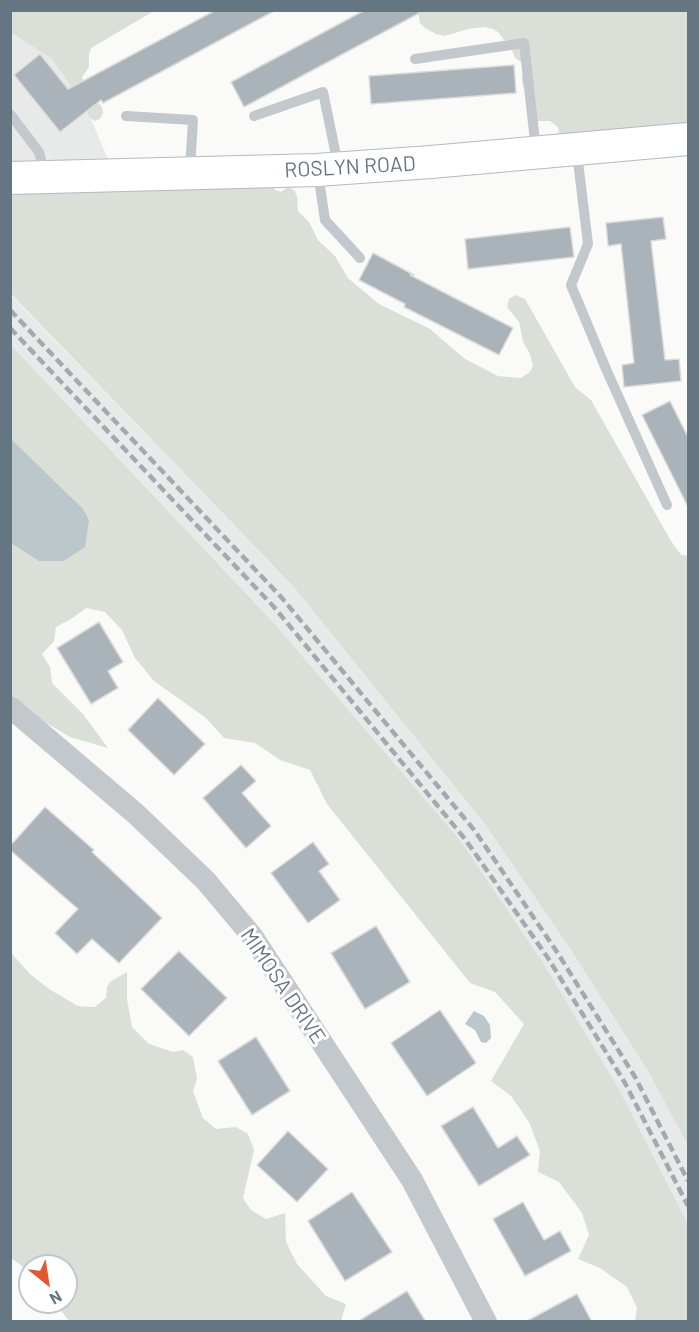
<!DOCTYPE html>
<html>
<head>
<meta charset="utf-8">
<style>
	body { margin:0 }
	#map { position:relative; width:699px; height:1332px; overflow:hidden; background:#fafaf8; font-family:Barlow,sans-serif }
	canvas { display:block }
	.frame { position:absolute; inset:0; border:12px solid #657683; pointer-events:none }
	.north { position:absolute; left:18px; top:1254px; width:60px; height:60px; box-sizing:border-box; background:#fff; border:2px solid #c1c8cd; border-radius:50%; rotate:150deg; font-size:16px; font-weight:700; line-height:24px; text-align:center; color:#657683 }
	.north::after { content:''; display:block; margin:auto; width:21px; height:27px; background:#e4572e; clip-path:polygon(50% 0,100% 100%,50% 72%,0 100%) }
</style>
</head>
<body>
<div id="map">
<canvas width="699" height="1332"></canvas>
<div class="frame"></div>
<div class="north">N</div>
</div>
<script>
const c = document.querySelector('canvas').getContext('2d');
c.lineJoin = 'round';
function paint(path, color) {
  c.fillStyle = color;
  c.fill(path, 'evenodd');
}
function poly(rows) {
  const path = new Path2D();
  for (const r of rows) {
    path.moveTo(r[0], r[1]);
    for (let i = 2; i < r.length; i += 2) path.lineTo(r[i], r[i + 1]);
  }
  return path;
}
function strokePath(path, color, width, dash) {
  c.strokeStyle = color;
  c.lineWidth = width;
  c.lineCap = dash ? 'butt' : 'round';
  c.setLineDash(dash || []);
  c.stroke(path);
}
function write(font, color, halo, rows, align = 'center') {
  c.font = font + ' Barlow,sans-serif';
  c.lineWidth = 6;
  c.setLineDash([]);
  c.textBaseline = 'middle';
  c.strokeStyle = halo;
  c.fillStyle = color;
  for (const [text, x, y, turn = 0] of rows) {
    c.save();
    c.translate(x, y);
    c.rotate((+turn || 0) * Math.PI / 180);
    c.textAlign = isNaN(turn) ? turn : align;
    if (halo) c.strokeText(text, 0, 0);
    c.fillText(text, 0, 0);
    c.restore();
  }
}
const built = poly([
	[10,24,67,62,114,174,11,178],
	[10,294,293,586,484,823,569,947,648,1071,688,1146,688,1224,619,1089,542,961,460,840,273,622,11,345]
]);
const green = poly([
	[10,11,154,11,91,48,89,54,89,67,82,77,84,84,102,107,103,113,100,119,95,121,90,118,83,102,52,59,11,32],
	[418,11,688,11,688,139,561,151,558,127,550,121,536,121,522,82,523,63,515,58,512,50,512,41,504,40,498,32,493,29,484,27,468,29,445,36,436,34,425,28,420,23],
	[266,171,275,190,281,192,288,187,294,190,297,196,298,211,309,222,318,240,335,256,348,278,379,304,430,329,465,359,498,376,521,378,530,372,533,366,530,354,523,342,519,322,507,307,509,299,516,295,525,299,575,387,591,400,671,541,681,555,688,556,688,1146,648,1071,569,947,484,823,293,586,11,294,10,178],
	[11,345,273,622,460,840,542,961,619,1089,688,1224,688,1321,635,1321,637,1308,627,1287,600,1268,578,1259,589,1235,582,1213,559,1182,538,1172,540,1151,529,1122,511,1096,491,1081,524,1024,495,992,470,983,327,804,310,770,280,760,255,743,224,738,206,718,154,681,135,658,122,630,105,612,86,608,71,619,56,627,54,641,42,654,50,667,52,683,83,714,108,748,70,737,11,702],
	[11,953,31,975,49,989,78,1006,95,1007,106,998,107,987,110,982,127,972,127,999,132,1027,149,1044,173,1052,183,1050,193,1057,197,1079,193,1091,203,1118,216,1129,236,1127,248,1134,254,1150,243,1198,251,1210,266,1219,285,1213,286,1242,297,1264,326,1296,346,1304,341,1321,69,1321,54,1302,66,1302,66,1266,30,1266,30,1272,11,1258]
]);
const water = poly([
	[10,438,83,509,89,520,85,547,64,561,39,561,11,543],
	[474,1011,484,1016,490,1025,491,1038,486,1043,481,1042,475,1030,465,1024]
]);
const building = poly([
	[216,10,276,10,103,103,101,100,60,132,14,75,40,54,68,89,216,10],
	[365,10,425,10,244,107,231,82,365,10],
	[514,65,516,93,371,104,369,76,514,65],
	[663,217,666,239,651,241,665,360,679,359,681,381,624,387,622,365,634,363,621,244,608,246,606,223,663,217],
	[570,227,574,257,468,269,465,239,570,227],
	[373,253,414,275,410,275,513,328,499,355,404,307,405,304,359,280,373,253],
	[670,401,688,437,688,507,642,415,670,401],
	[99,622,123,662,108,671,118,688,91,704,57,648,99,622],
	[158,698,205,744,174,775,128,730,158,698],
	[241,765,256,781,242,793,271,826,246,848,203,798,241,765],
	[45,807,94,850,92,852,162,918,119,963,92,939,77,954,55,933,78,909,10,850,10,846,45,807],
	[313,842,329,864,319,871,340,900,308,923,271,873,313,842],
	[376,926,410,982,365,1009,331,953,376,926],
	[179,951,227,998,189,1036,141,989,179,951],
	[440,1010,476,1063,427,1096,391,1043,440,1010],
	[256,1037,290,1091,252,1115,218,1061,256,1037],
	[473,1107,498,1148,517,1136,530,1155,479,1186,441,1126,473,1107],
	[288,1131,328,1169,297,1202,257,1165,288,1131],
	[352,1192,392,1252,345,1281,308,1221,352,1192],
	[523,1202,544,1240,560,1231,571,1251,525,1276,493,1219,523,1202],
	[407,1291,426,1322,357,1322,407,1291],
	[577,1294,592,1322,525,1322,577,1294]
]);
const lane = poly([
	[415,59,524,43,536,150],
	[10,114,39,152,45,175],
	[126,116,193,120,190,169],
	[254,116,323,92,338,165],
	[577,153,588,244,571,285,606,369,667,505],
	[318,173,325,220,360,258]
]);
const street = poly([
	[10,707,136,814,206,881,252,936,412,1180,486,1322]
]);
const secondary = poly([
	[10,178,317,170,431,162,688,139]
]);
const rail = poly([
	[10,310,282,598,475,831,557,952,635,1077,688,1181],
	[10,328,274,607,465,839,548,958,625,1083,688,1206]
]);
const streetNames = [
	["ROSLYN ROAD",350,167,-3],
	["MIMOSA DRIVE",283,986,56]
];
paint(built, '#e8e9e9');
paint(green, '#dadfd7');
paint(water, '#bbc7cb');
paint(building, '#aab3b9');
strokePath(building, '#dcdcda', 1.5);
strokePath(secondary, '#b3babf', 34);
strokePath(lane, '#c3c8cc', 10);
strokePath(street, '#c3c8cc', 22);
strokePath(secondary, '#fff', 32);
strokePath(rail, '#a2aab0', 4.5, [9, 4.5]);
write('21px', '#657683', '#fff', streetNames);
</script>
</body>
</html>
